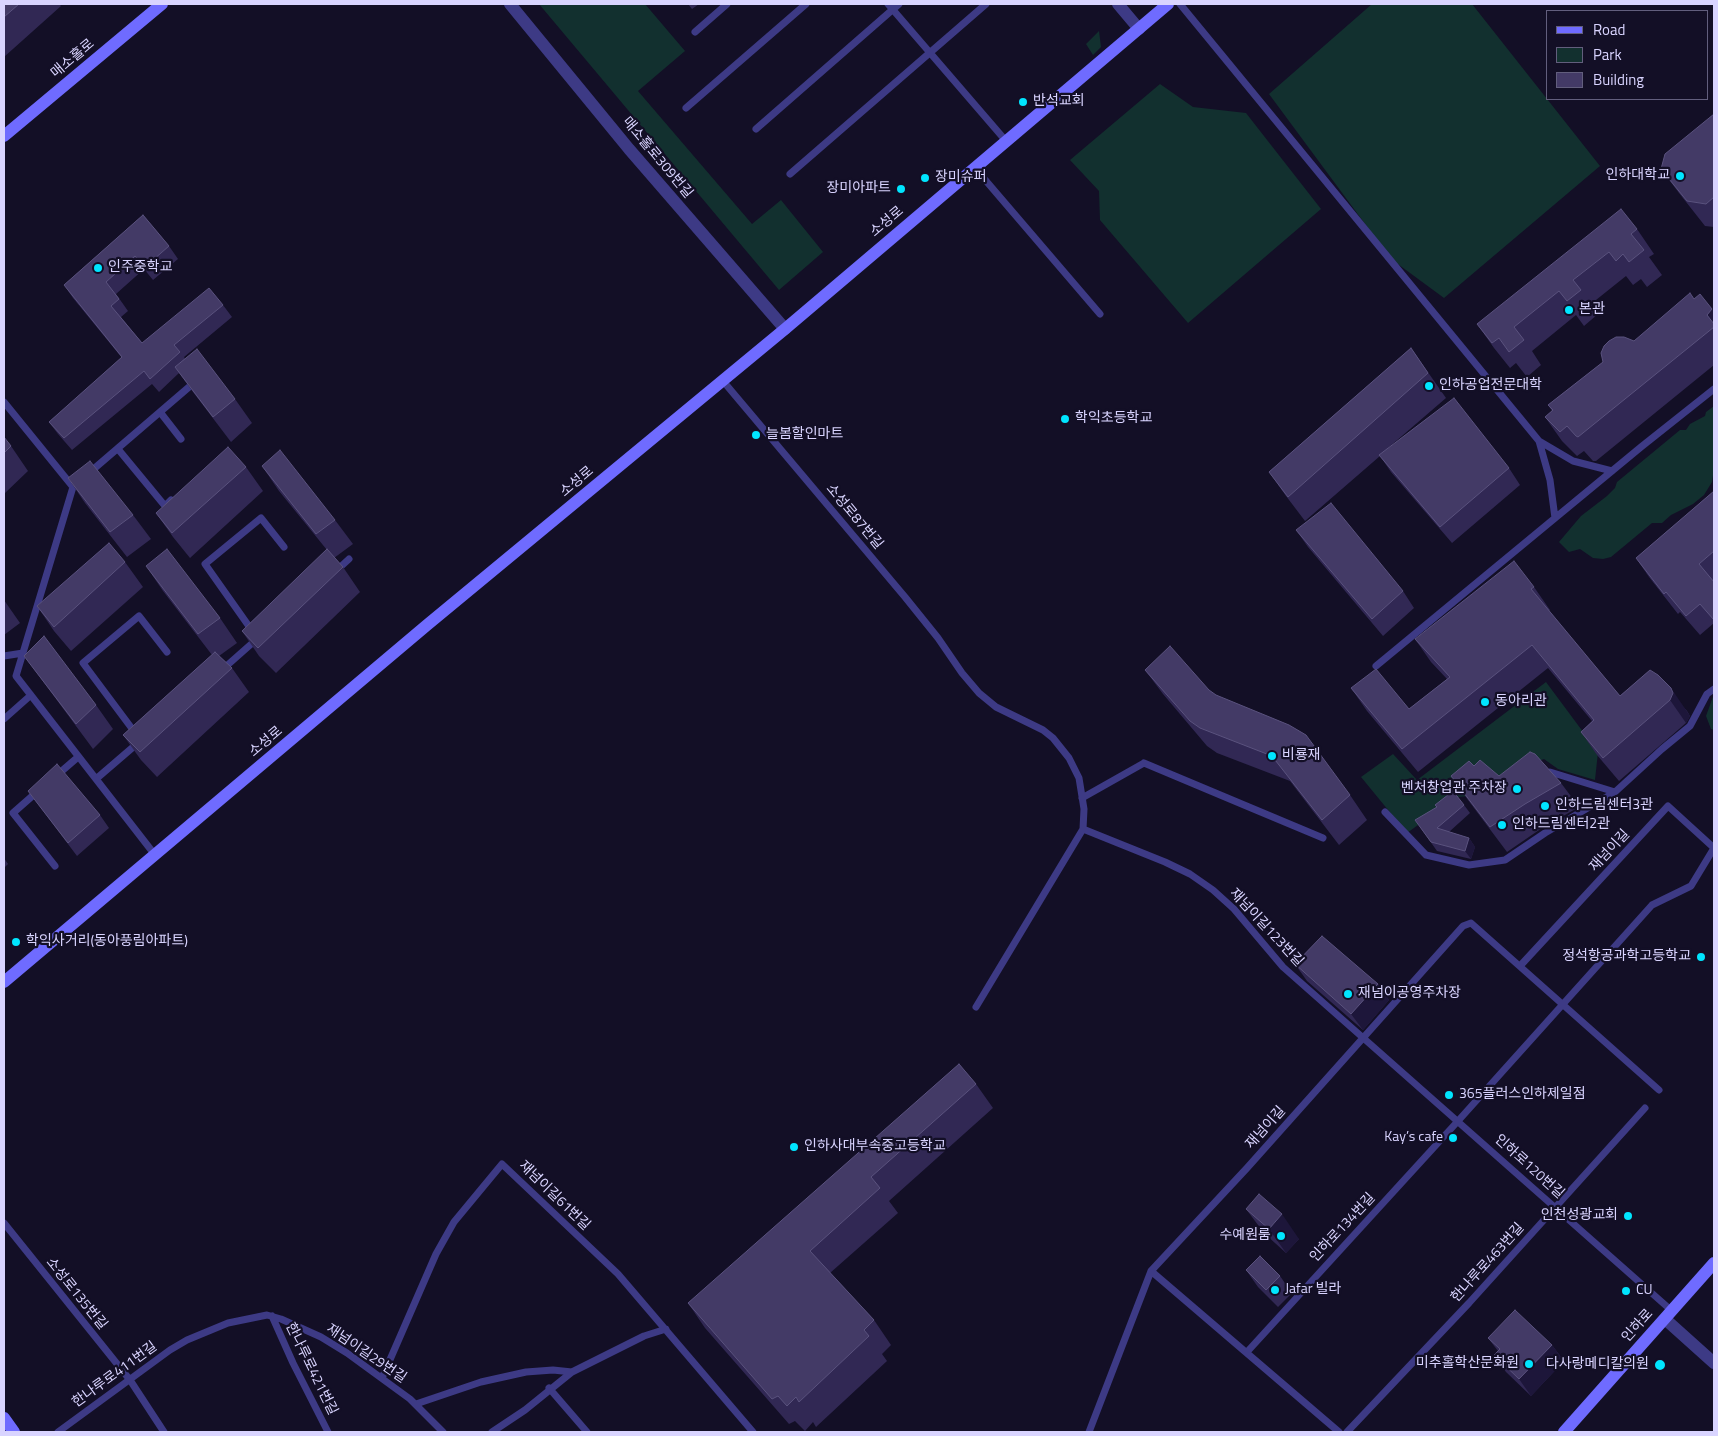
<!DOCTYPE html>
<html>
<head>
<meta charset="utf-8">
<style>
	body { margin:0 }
	#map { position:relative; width:1718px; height:1436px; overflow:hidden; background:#130f26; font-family:"Titillium Web",sans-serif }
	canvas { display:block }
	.frame { position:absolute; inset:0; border:5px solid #d9d4ff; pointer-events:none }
	.legend { position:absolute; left:1546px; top:10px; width:162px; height:90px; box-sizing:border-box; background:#130f26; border:1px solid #625e7d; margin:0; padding:6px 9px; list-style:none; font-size:15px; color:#d9d4ff }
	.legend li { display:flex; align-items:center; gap:10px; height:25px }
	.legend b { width:25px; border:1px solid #625e7d }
</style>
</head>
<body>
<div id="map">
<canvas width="1718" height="1436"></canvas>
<div class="frame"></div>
<ul class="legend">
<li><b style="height:6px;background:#6f6bff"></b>Road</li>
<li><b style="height:14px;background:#12302f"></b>Park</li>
<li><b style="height:14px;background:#433a66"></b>Building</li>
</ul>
</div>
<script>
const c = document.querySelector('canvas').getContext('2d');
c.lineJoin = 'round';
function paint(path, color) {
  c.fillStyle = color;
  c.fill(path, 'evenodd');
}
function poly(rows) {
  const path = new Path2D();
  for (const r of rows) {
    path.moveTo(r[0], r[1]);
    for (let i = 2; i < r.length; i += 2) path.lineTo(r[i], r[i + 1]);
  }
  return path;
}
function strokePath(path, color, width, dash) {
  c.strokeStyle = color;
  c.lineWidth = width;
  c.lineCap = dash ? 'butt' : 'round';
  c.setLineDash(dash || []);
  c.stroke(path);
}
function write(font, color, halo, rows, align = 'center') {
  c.font = font + ' "Titillium Web","Noto Sans KR",sans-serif';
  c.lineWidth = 4.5;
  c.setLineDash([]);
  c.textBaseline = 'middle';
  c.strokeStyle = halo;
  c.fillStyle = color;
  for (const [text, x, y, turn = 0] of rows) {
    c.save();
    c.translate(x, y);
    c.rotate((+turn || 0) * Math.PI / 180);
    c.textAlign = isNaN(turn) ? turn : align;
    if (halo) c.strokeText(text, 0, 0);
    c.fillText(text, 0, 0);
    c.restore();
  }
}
const green = poly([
	[539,4,645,4,685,51,638,91,752,224,781,200,823,252,779,290],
	[1372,4,1472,4,1600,166,1444,298,1391,259,1269,94],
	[1099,31,1101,47,1093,55,1086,44],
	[1160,84,1193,107,1246,113,1321,209,1188,323,1100,220,1099,191,1070,160],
	[1714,406,1714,469,1712,482,1704,495,1693,504,1671,515,1662,523,1652,523,1611,557,1603,559,1593,558,1580,549,1569,552,1559,542,1581,516,1607,496,1615,488,1617,482,1680,430,1686,430,1690,424,1705,416,1706,412],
	[1546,682,1598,752,1595,780,1558,769,1544,759,1492,778,1469,796,1457,797,1407,833,1361,777,1393,754,1417,780],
	[1714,694,1714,730,1711,729,1706,716]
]);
const service = poly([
	[888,4,1006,141],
	[1180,4,1539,441,1550,480,1555,518],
	[695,32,727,4],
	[686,108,806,4],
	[756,129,899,4],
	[975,168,1100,314],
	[790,174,986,4],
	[723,381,905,597,938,638,962,673,979,693,996,707,1043,730,1053,738,1069,758,1079,778,1084,809,1083,829,976,1007],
	[4,402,73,487,16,676,155,855],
	[160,412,181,439],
	[1539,441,1573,461,1612,471],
	[118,449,165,506,171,500],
	[89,473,196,381],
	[336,571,349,559],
	[253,632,205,564,261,518,284,547],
	[4,656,23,653],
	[1376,666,1641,447,1714,389],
	[223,669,258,638],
	[4,719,31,695],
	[136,734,83,663,139,616,167,652],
	[1550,772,1615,792,1662,749,1690,726,1707,694,1714,689],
	[56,776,78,757],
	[96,779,139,742],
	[38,791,13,813,55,866],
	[1082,798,1144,763,1244,805,1323,838,1144,763],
	[1385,812,1426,855,1469,865,1505,860,1545,833,1615,792],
	[1083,829,1165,862,1190,874,1213,890,1234,909,1283,967,1672,1311],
	[4,1223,130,1380,164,1432],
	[1151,1271,1339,1432],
	[272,1316,293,1363,328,1432],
	[1247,1352,1458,1121,1652,905,1691,886,1714,848,1668,806,1520,966],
	[382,1378,436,1254,454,1222,502,1164,618,1274,753,1432],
	[549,1388,587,1432],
	[416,1404,481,1382,526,1372,553,1370,572,1372],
	[58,1432,170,1350,187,1340,228,1323,267,1315,281,1319,321,1337,347,1353,410,1399,443,1432],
	[492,1432,525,1410,572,1372,644,1336,666,1329],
	[1089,1432,1151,1271,1247,1168,1463,926,1471,923,1659,1090],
	[1347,1432,1469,1303,1645,1108]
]);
const minor = poly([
	[510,4,629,149,785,329],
	[1665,1319,1714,1363]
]);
const tertiary = poly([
	[1118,4,1139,29]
]);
const secondary = poly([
	[4,136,162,4],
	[4,982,427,625,785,329,1168,4],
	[4,1418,14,1432],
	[1564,1432,1714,1263]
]);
const wall = poly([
	[4,4,59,4,61,6,4,57],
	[688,4,699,4,692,9],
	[1714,114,1714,227,1705,226,1679,193,1661,169],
	[143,215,169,246,178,259,153,280,144,269,116,294,128,311,121,317,142,343,223,305,232,317,184,357,185,359,235,399,252,423,231,442,193,392,179,373,159,392,152,384,72,450,58,434,49,422,122,358,73,298,64,285],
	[1637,229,1654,254,1649,257,1662,275,1647,287,1641,279,1633,285,1626,276,1591,304,1598,314,1584,326,1576,315,1532,351,1541,365,1527,377,1516,363,1510,368,1494,348,1477,324],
	[1694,299,1714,312,1714,365,1596,461,1593,461,1584,451,1577,456,1562,441,1545,417,1552,411,1548,405,1603,362],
	[1411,348,1446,398,1388,448,1509,468,1520,485,1452,543,1391,472,1380,456,1305,521,1286,496,1269,472],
	[4,437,11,446,28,471,4,494],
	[262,466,335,520,353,544,334,558,343,567,360,592,276,673,259,656,242,631,327,550,279,491],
	[246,467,263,491,190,558,173,537,156,513],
	[68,478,133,515,151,539,127,557,85,503],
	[1714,491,1714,623,1700,635,1680,612,1678,614,1649,577,1636,558],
	[1296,530,1403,591,1414,608,1383,636,1308,547],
	[125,562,143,587,71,651,54,631,37,606],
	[146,566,220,618,237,643,219,656,232,668,249,692,157,777,141,760,123,735,212,655,163,591],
	[1534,587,1550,610,1549,611,1620,696,1650,670,1687,711,1690,716,1686,723,1619,781,1597,755,1581,732,1592,721,1548,668,1418,772,1367,711,1351,688,1409,709,1447,679,1431,662,1415,639],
	[4,600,20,623,4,635],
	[24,656,96,705,113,729,93,749,42,680],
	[1145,670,1209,690,1350,795,1367,820,1339,845,1290,781,1217,753,1207,746,1163,694],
	[1474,766,1499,776,1561,783,1579,807,1542,828,1507,852,1468,800,1451,776],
	[28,791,100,815,109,828,77,856],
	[1464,805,1470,813,1449,832,1469,838,1475,847,1471,859,1437,851,1415,820],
	[4,858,8,864,4,868],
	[1295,964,1378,984,1389,1000,1363,1030,1307,981],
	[976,1084,993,1108,889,1201,898,1213,830,1273,874,1320,891,1345,882,1354,887,1361,816,1427,813,1422,805,1431,795,1421,789,1424,705,1328,688,1303],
	[1246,1209,1299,1239,1286,1253,1264,1233],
	[1246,1270,1280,1276,1292,1293,1278,1307,1258,1287],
	[1488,1338,1552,1345,1564,1361,1531,1396,1506,1372,1494,1355,1498,1351]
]);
const shadedWall = poly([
	[1712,309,1714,312,1714,326,1707,315],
	[1671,688,1690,716,1686,723,1670,700],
	[1469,838,1475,847,1471,859,1465,851],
	[1378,984,1389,1000,1363,1030,1351,1014],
	[1282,1214,1299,1239,1286,1253,1269,1229],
	[1552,1345,1564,1361,1531,1396,1519,1379]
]);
const building = poly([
	[4,4,19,4,4,17,4,4],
	[1714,114,1714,197,1706,204,1687,201,1661,169,1665,154,1714,114],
	[1621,209,1637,229,1631,234,1644,250,1629,262,1623,254,1616,261,1609,252,1573,280,1581,290,1567,301,1559,291,1514,327,1524,340,1509,352,1499,338,1492,343,1477,324,1621,209],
	[143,215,169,246,145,267,135,256,106,282,119,299,111,306,142,343,209,288,223,305,174,345,180,352,150,379,144,371,64,438,49,422,122,357,64,285,143,215],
	[1690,293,1694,299,1700,294,1712,309,1707,315,1714,324,1714,327,1578,437,1576,436,1567,426,1560,432,1545,417,1553,410,1548,405,1603,362,1601,353,1604,346,1609,341,1616,337,1624,337,1634,341,1690,293],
	[1411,348,1428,373,1288,497,1269,472,1411,348],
	[197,349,235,399,213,417,175,367,197,349],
	[1454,398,1509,468,1440,527,1379,455,1454,398],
	[4,437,11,446,4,453,4,437],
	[228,447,246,467,172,533,156,513,228,447],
	[280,450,335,520,316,534,262,466,280,450],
	[90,461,133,515,110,532,68,478,90,461],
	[1714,491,1714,551,1699,564,1714,582,1714,620,1700,604,1686,616,1666,592,1664,594,1636,558,1714,491],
	[1331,503,1403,591,1372,619,1296,530,1331,503],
	[109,543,125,562,54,627,37,606,109,543],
	[167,549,220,618,198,634,146,566,167,549],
	[327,549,343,567,258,648,242,631,327,549],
	[1514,561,1534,587,1531,589,1620,696,1650,670,1658,675,1671,688,1673,693,1670,700,1603,758,1581,732,1594,720,1532,645,1402,749,1351,688,1376,669,1409,709,1450,677,1415,639,1514,561],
	[44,636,96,705,76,724,24,656,44,636],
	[1170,646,1209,690,1216,695,1289,725,1306,735,1350,795,1322,820,1272,756,1200,728,1190,721,1145,670,1170,646],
	[215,652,232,668,140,752,123,735,215,652],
	[1530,752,1535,754,1561,783,1525,804,1490,827,1451,776,1469,761,1474,766,1480,760,1499,776,1530,752],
	[57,764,100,815,68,843,28,791,57,764],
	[1453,791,1464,805,1437,828,1469,838,1465,851,1431,842,1415,820,1437,807,1435,805,1453,791],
	[1322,936,1378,984,1351,1014,1295,964,1322,936],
	[959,1064,976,1084,871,1177,880,1188,810,1251,874,1320,864,1330,869,1336,799,1402,796,1397,787,1406,778,1396,772,1399,688,1303,959,1064],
	[1259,1194,1282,1214,1269,1229,1246,1209,1259,1194],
	[1260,1256,1280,1276,1266,1290,1246,1270,1260,1256],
	[1515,1310,1552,1345,1519,1379,1494,1355,1500,1349,1488,1338,1515,1310]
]);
const markers = [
	[1023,102,5,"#00e5ff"],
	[1680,176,5,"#00e5ff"],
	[925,178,5,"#00e5ff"],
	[901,189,5,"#00e5ff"],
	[98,268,5,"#00e5ff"],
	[1569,310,5,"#00e5ff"],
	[1429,386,5,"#00e5ff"],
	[1065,419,5,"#00e5ff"],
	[756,435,5,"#00e5ff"],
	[1485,702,5,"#00e5ff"],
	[1272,756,5,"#00e5ff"],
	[1517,789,5,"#00e5ff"],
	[1545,806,5,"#00e5ff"],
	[1502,825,5,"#00e5ff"],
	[16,942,5,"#00e5ff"],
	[1701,957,5,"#00e5ff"],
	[1348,994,5,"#00e5ff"],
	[1449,1095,5,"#00e5ff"],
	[1453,1138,5,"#00e5ff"],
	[794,1147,5,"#00e5ff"],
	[1628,1216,5,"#00e5ff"],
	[1281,1236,5,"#00e5ff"],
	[1275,1290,5,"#00e5ff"],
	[1626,1291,5,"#00e5ff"],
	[1529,1364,5,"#00e5ff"],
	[1660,1365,6,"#00e5ff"]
];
const streetNames = [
	["매소홀로",73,59,-40],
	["매소홀로309번길",657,158,50],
	["소성로",887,222,-40],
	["소성로",577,482,-40],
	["소성로87번길",854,517,50],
	["소성로",266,742,-40],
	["재넘이길",1610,851,-47],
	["재넘이길123번길",1266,928,47],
	["재넘이길",1266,1128,-48],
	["인하로120번길",1529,1167,42],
	["재넘이길61번길",554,1196,44],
	["인하로134번길",1343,1228,-47],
	["한나루로463번길",1488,1263,-48],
	["소성로135번길",76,1294,51],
	["인하로",1638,1326,-48],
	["재넘이길29번길",366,1354,34],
	["한나루로421번길",311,1369,64],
	["한나루로411번길",115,1375,-36]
];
const poiNames = [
	["반석교회",1033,102],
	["인하대학교",1670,176,"right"],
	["장미슈퍼",935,178],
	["장미아파트",891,189,"right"],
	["인주중학교",108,268],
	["본관",1579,310],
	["인하공업전문대학",1439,386],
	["학익초등학교",1075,419],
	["늘봄할인마트",766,435],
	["동아리관",1495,702],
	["비룡재",1282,756],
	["벤처창업관 주차장",1507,789,"right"],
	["인하드림센터3관",1555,806],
	["인하드림센터2관",1512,825],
	["학익사거리(동아풍림아파트)",26,942],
	["정석항공과학고등학교",1691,957,"right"],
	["재넘이공영주차장",1358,994],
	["365플러스인하제일점",1459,1095],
	["Kay’s cafe",1443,1138,"right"],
	["인하사대부속중고등학교",804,1147],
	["인천성광교회",1618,1216,"right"],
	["수예원룸",1271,1236,"right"],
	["Jafar 빌라",1285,1290],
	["CU",1636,1291],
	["미추홀학산문화원",1519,1364,"right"],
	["다사랑메디칼의원",1649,1365,"right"]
];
paint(green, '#12302f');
strokePath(service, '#3d3a85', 7);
strokePath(minor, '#3d3a85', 12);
strokePath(tertiary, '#3d3a85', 12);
strokePath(secondary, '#6f6bff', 12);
paint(wall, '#312854');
paint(shadedWall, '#1d163a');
paint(building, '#433a66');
strokePath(building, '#5a527e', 1);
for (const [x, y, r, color] of markers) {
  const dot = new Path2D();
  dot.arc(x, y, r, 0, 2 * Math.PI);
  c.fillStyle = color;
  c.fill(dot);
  strokePath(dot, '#130f26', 2);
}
write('14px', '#d9d4ff', '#130f26', streetNames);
write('14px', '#d9d4ff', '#130f26', poiNames, 'left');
</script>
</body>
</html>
